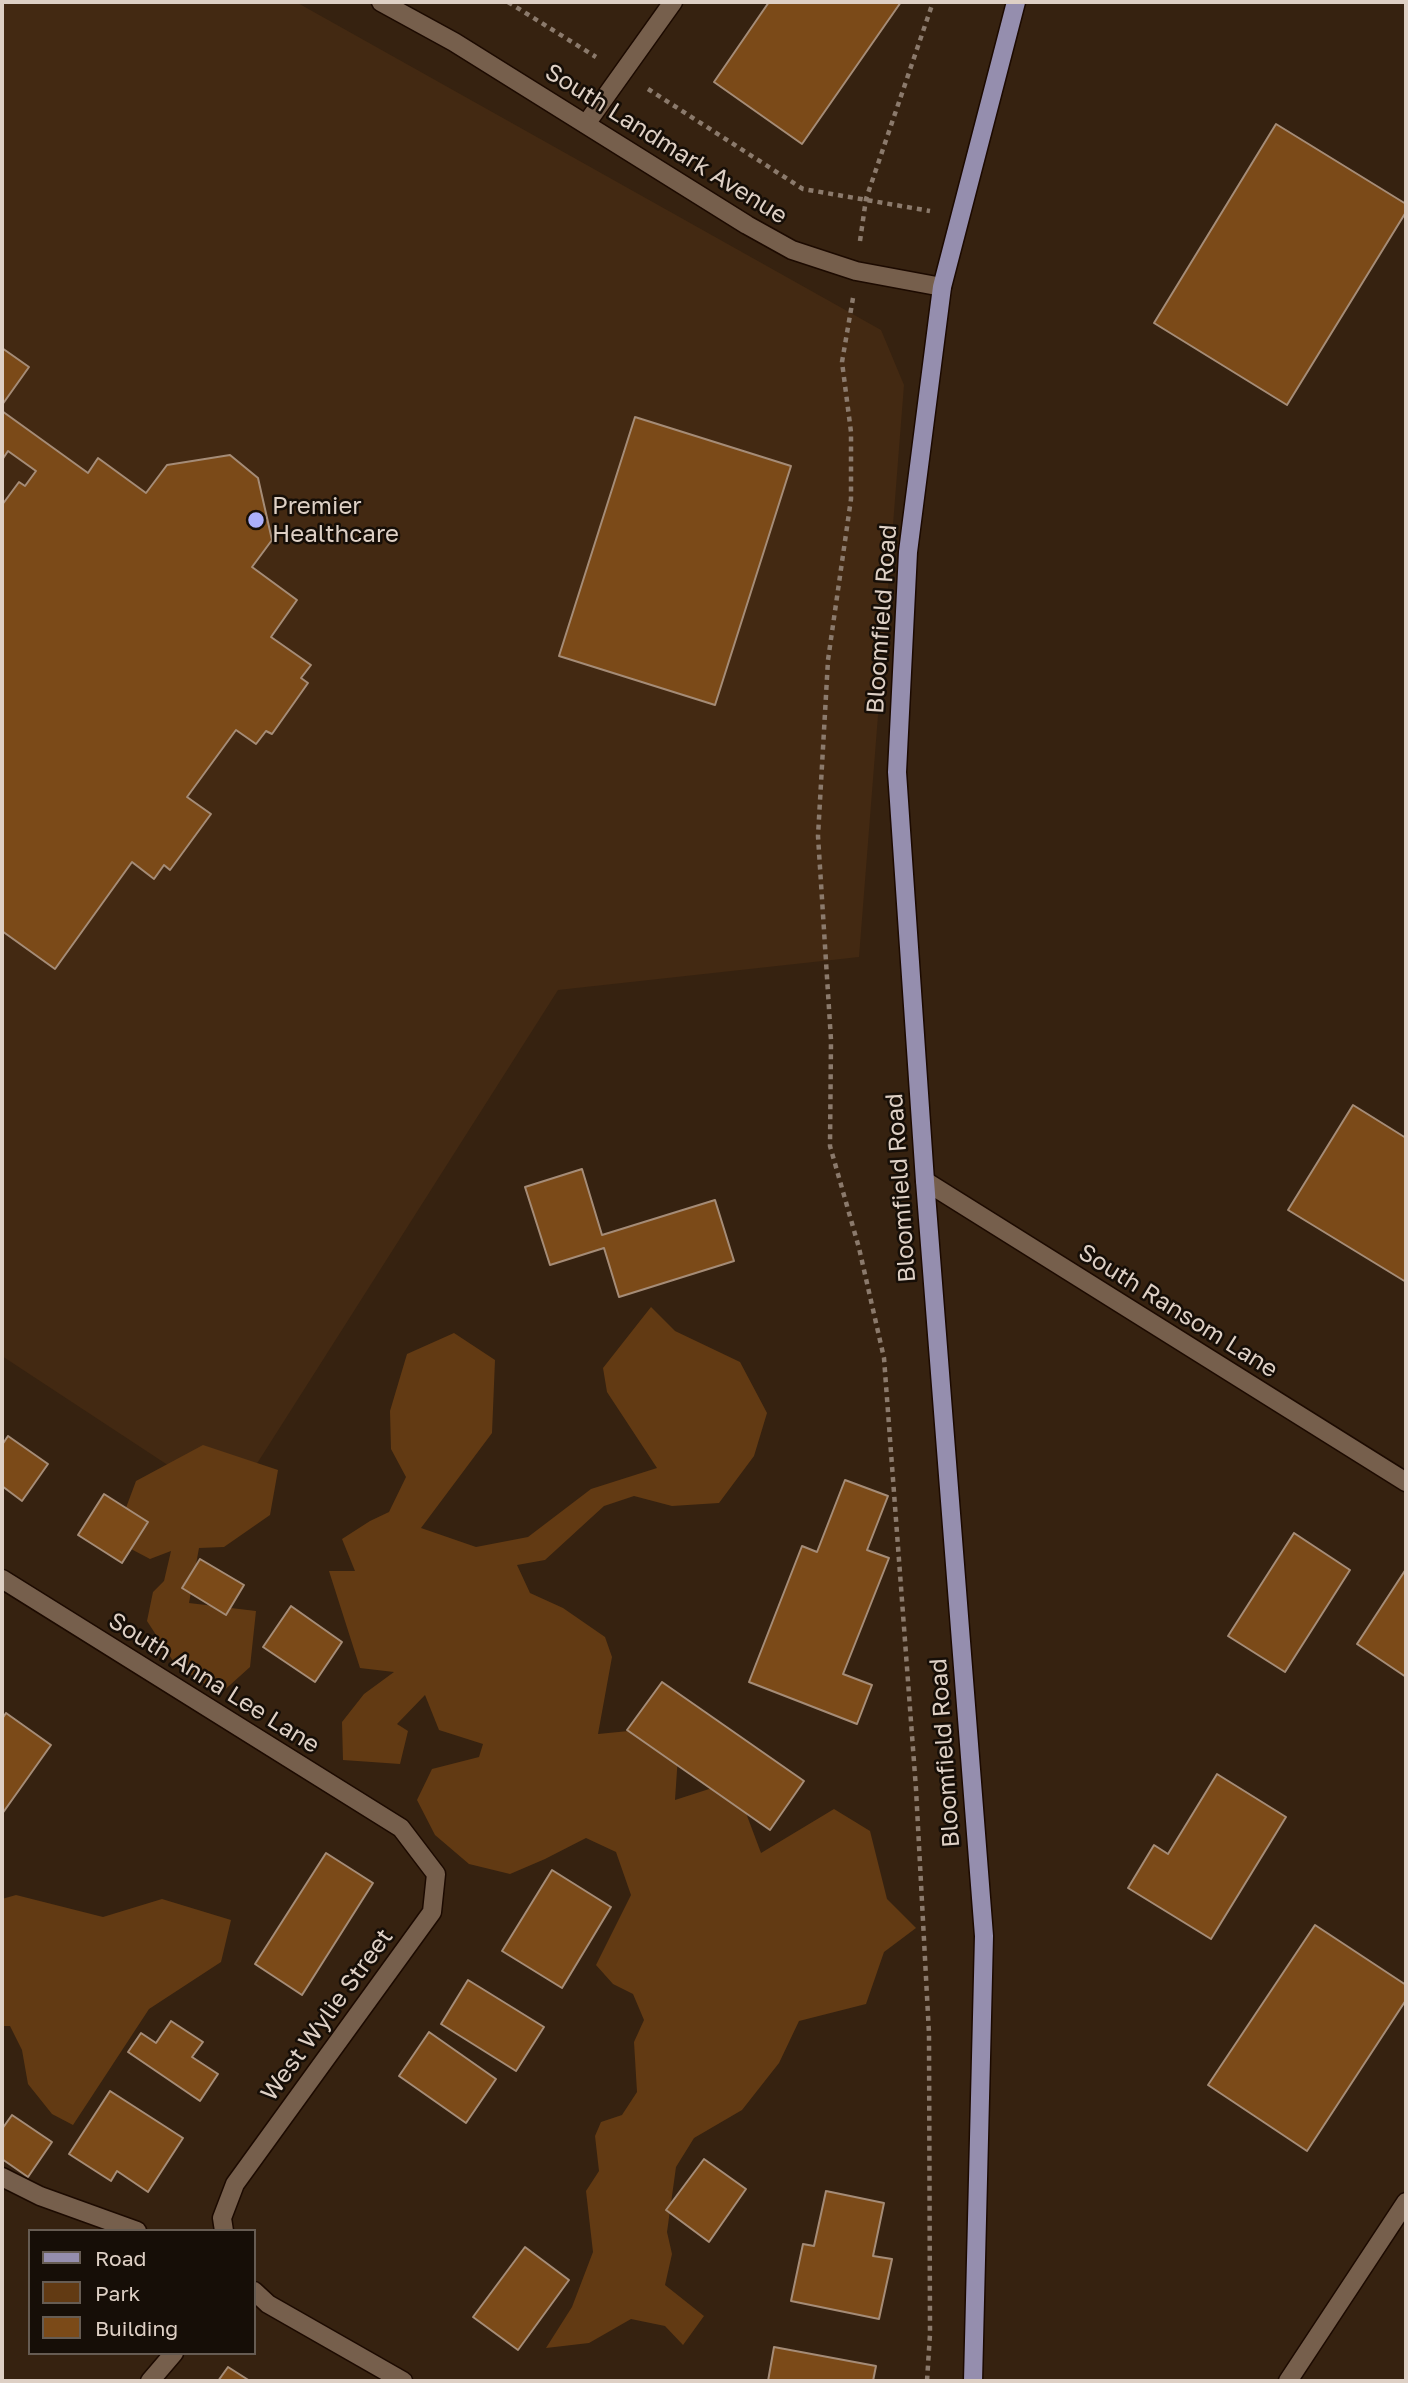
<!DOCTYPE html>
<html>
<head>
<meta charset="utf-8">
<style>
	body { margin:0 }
	#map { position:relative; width:1408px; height:2383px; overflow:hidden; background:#362210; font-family:"Golos Text",sans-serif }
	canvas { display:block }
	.frame { position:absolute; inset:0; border:4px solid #ded0c5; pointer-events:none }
	.legend { position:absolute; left:28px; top:2229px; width:228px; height:126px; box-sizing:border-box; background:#160e07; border:2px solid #665c53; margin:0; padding:9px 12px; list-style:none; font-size:21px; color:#ded0c5 }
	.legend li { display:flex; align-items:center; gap:14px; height:35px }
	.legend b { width:35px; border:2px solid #665c53 }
</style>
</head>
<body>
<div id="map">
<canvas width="1408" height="2383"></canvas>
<div class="frame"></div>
<ul class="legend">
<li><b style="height:9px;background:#958eae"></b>Road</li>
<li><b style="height:19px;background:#623a13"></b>Park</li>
<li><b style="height:19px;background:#7b4a18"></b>Building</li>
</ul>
</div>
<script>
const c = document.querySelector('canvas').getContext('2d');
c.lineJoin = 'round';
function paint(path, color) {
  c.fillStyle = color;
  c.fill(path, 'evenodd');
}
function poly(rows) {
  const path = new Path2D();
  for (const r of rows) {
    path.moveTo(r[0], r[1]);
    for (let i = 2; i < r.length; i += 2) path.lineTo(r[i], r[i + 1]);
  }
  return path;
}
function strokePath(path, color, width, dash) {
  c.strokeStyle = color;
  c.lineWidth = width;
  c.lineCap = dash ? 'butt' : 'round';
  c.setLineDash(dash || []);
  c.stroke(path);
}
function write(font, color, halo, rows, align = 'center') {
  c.font = font + ' "Golos Text",sans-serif';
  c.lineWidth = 5;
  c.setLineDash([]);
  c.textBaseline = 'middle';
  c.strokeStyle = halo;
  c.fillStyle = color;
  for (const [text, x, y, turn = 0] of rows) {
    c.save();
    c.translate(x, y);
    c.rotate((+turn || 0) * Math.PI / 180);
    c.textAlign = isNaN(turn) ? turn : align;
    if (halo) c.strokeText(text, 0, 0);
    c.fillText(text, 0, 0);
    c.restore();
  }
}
const built = poly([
	[2,2,296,2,881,330,904,385,859,957,558,990,230,1506,2,1356]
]);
const green = poly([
	[651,1307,675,1331,740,1362,767,1413,754,1456,719,1503,672,1506,634,1496,604,1506,545,1560,517,1565,530,1593,563,1608,605,1637,612,1657,598,1734,680,1726,675,1800,734,1781,761,1853,834,1809,870,1831,887,1899,916,1928,884,1952,866,2004,799,2021,779,2063,742,2110,694,2138,676,2167,667,2232,672,2254,665,2285,704,2316,683,2345,665,2326,631,2319,589,2343,546,2348,572,2307,593,2252,586,2191,599,2171,595,2136,601,2122,622,2115,637,2092,634,2042,644,2020,633,1994,613,1984,596,1965,631,1895,616,1852,586,1838,545,1859,510,1874,469,1864,435,1835,417,1800,432,1769,479,1757,483,1744,439,1730,425,1695,397,1724,408,1731,400,1764,343,1760,342,1722,364,1694,394,1672,360,1668,329,1571,355,1571,342,1539,370,1521,389,1512,406,1477,391,1449,390,1411,407,1354,454,1333,495,1360,492,1433,421,1528,476,1547,528,1537,591,1489,657,1468,607,1392,603,1368],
	[203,1445,278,1470,270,1515,224,1547,199,1548,189,1603,256,1611,250,1667,220,1694,175,1664,147,1621,153,1592,164,1581,171,1551,150,1559,114,1540,136,1481],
	[16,1895,103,1917,162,1899,231,1920,221,1962,149,2009,73,2125,52,2114,28,2084,22,2050,10,2026,2,2026,2,1899]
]);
const building = poly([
	[769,2,901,2,802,144,714,82,769,2],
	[1276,124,1406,204,1406,212,1287,405,1154,323,1276,124],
	[2,348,29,367,2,405,2,348],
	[2,411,88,473,98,458,146,493,167,465,230,455,258,478,272,540,252,567,297,600,271,637,311,665,301,678,308,683,272,734,266,731,256,744,236,730,187,797,211,814,170,870,164,865,154,879,132,862,55,969,2,931,2,505,19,482,25,486,36,471,8,451,2,460,2,411],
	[635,417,791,466,715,705,559,656,635,417],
	[1353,1105,1406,1138,1406,1282,1288,1210,1353,1105],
	[582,1169,602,1235,715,1200,734,1261,619,1297,604,1248,550,1265,525,1187,582,1169],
	[8,1436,48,1464,22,1501,2,1486,2,1445,8,1436],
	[845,1480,888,1496,867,1550,889,1558,843,1674,872,1685,857,1724,749,1682,802,1546,817,1552,845,1480],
	[104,1494,148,1522,122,1563,78,1535,104,1494],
	[1294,1533,1350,1570,1285,1672,1228,1636,1294,1533],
	[200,1559,244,1585,226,1615,182,1588,200,1559],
	[1406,1569,1406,1677,1357,1644,1406,1569],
	[291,1606,342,1642,315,1682,263,1647,291,1606],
	[662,1682,804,1781,770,1830,627,1730,662,1682],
	[6,1713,51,1745,2,1814,2,1719,6,1713],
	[1217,1774,1286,1817,1211,1939,1128,1888,1154,1845,1168,1854,1217,1774],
	[326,1853,373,1883,302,1995,255,1964,326,1853],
	[552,1870,611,1907,562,1988,502,1951,552,1870],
	[1315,1925,1406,1985,1406,2000,1307,2151,1208,2085,1315,1925],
	[468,1980,544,2027,516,2071,441,2024,468,1980],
	[171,2021,203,2042,192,2057,218,2074,200,2101,128,2052,141,2033,156,2043,171,2021],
	[429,2032,496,2079,466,2123,399,2076,429,2032],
	[110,2091,183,2138,148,2192,117,2171,111,2181,69,2154,110,2091],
	[12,2115,52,2142,28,2177,2,2159,2,2129,12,2115],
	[704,2159,746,2189,709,2242,666,2210,704,2159],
	[826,2191,884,2203,873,2256,892,2259,879,2319,791,2301,803,2244,814,2246,826,2191],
	[525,2247,569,2280,518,2350,473,2317,525,2247],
	[774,2347,876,2366,873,2381,768,2381,774,2347],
	[228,2367,250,2381,218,2381,228,2367]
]);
const path = poly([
	[508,2,596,57],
	[648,89,803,189,930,211],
	[860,241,866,199,933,2],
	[853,298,842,362,851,432,851,499,828,660,818,836,831,1040,830,1146,859,1248,884,1358,916,1789,929,2034,930,2334,927,2381]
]);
const service = poly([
	[586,124,673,2],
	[1288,2381,1406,2202]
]);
const minor = poly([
	[381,2,454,42,747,225,792,250,856,271,942,287],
	[925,1181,1406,1482],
	[2,1579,401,1828,436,1874,432,1912,235,2184,222,2218,224,2231],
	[2,2177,40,2196,137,2231],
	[254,2291,268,2304,403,2381],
	[150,2381,174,2353]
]);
const primary = poly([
	[973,2381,984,1936,925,1181,897,772,908,552,942,287,1016,2]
]);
const markers = [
	[256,520,9,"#abaffb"]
];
const streetNames = [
	["South Landmark Avenue",666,144,32],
	["Bloomfield Road",882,619,-86],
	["Bloomfield Road",901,1188,-94],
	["South Ransom Lane",1178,1311,32],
	["South Anna Lee Lane",214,1683,32],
	["Bloomfield Road",945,1753,-94],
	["West Wylie Street",327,2015,-54]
];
const poiNames = [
	["Premier",272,506],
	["Healthcare",272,534]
];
paint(built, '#432912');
paint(green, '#623a13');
paint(building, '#7b4a18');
strokePath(building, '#a58c77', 2);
strokePath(service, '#1c0a00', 21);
strokePath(minor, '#1c0a00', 21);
strokePath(primary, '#1c0a00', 21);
strokePath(path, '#8b7a6c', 4.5, [5, 5]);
strokePath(service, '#765f4c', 18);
strokePath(minor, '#765f4c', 18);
strokePath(primary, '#958eae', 18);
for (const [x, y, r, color] of markers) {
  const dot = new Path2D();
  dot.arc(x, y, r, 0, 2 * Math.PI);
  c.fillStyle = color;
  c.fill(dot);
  strokePath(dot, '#160e07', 2.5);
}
write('24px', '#ded0c5', '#160e07', streetNames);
write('24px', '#ded0c5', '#160e07', poiNames, 'left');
</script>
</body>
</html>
